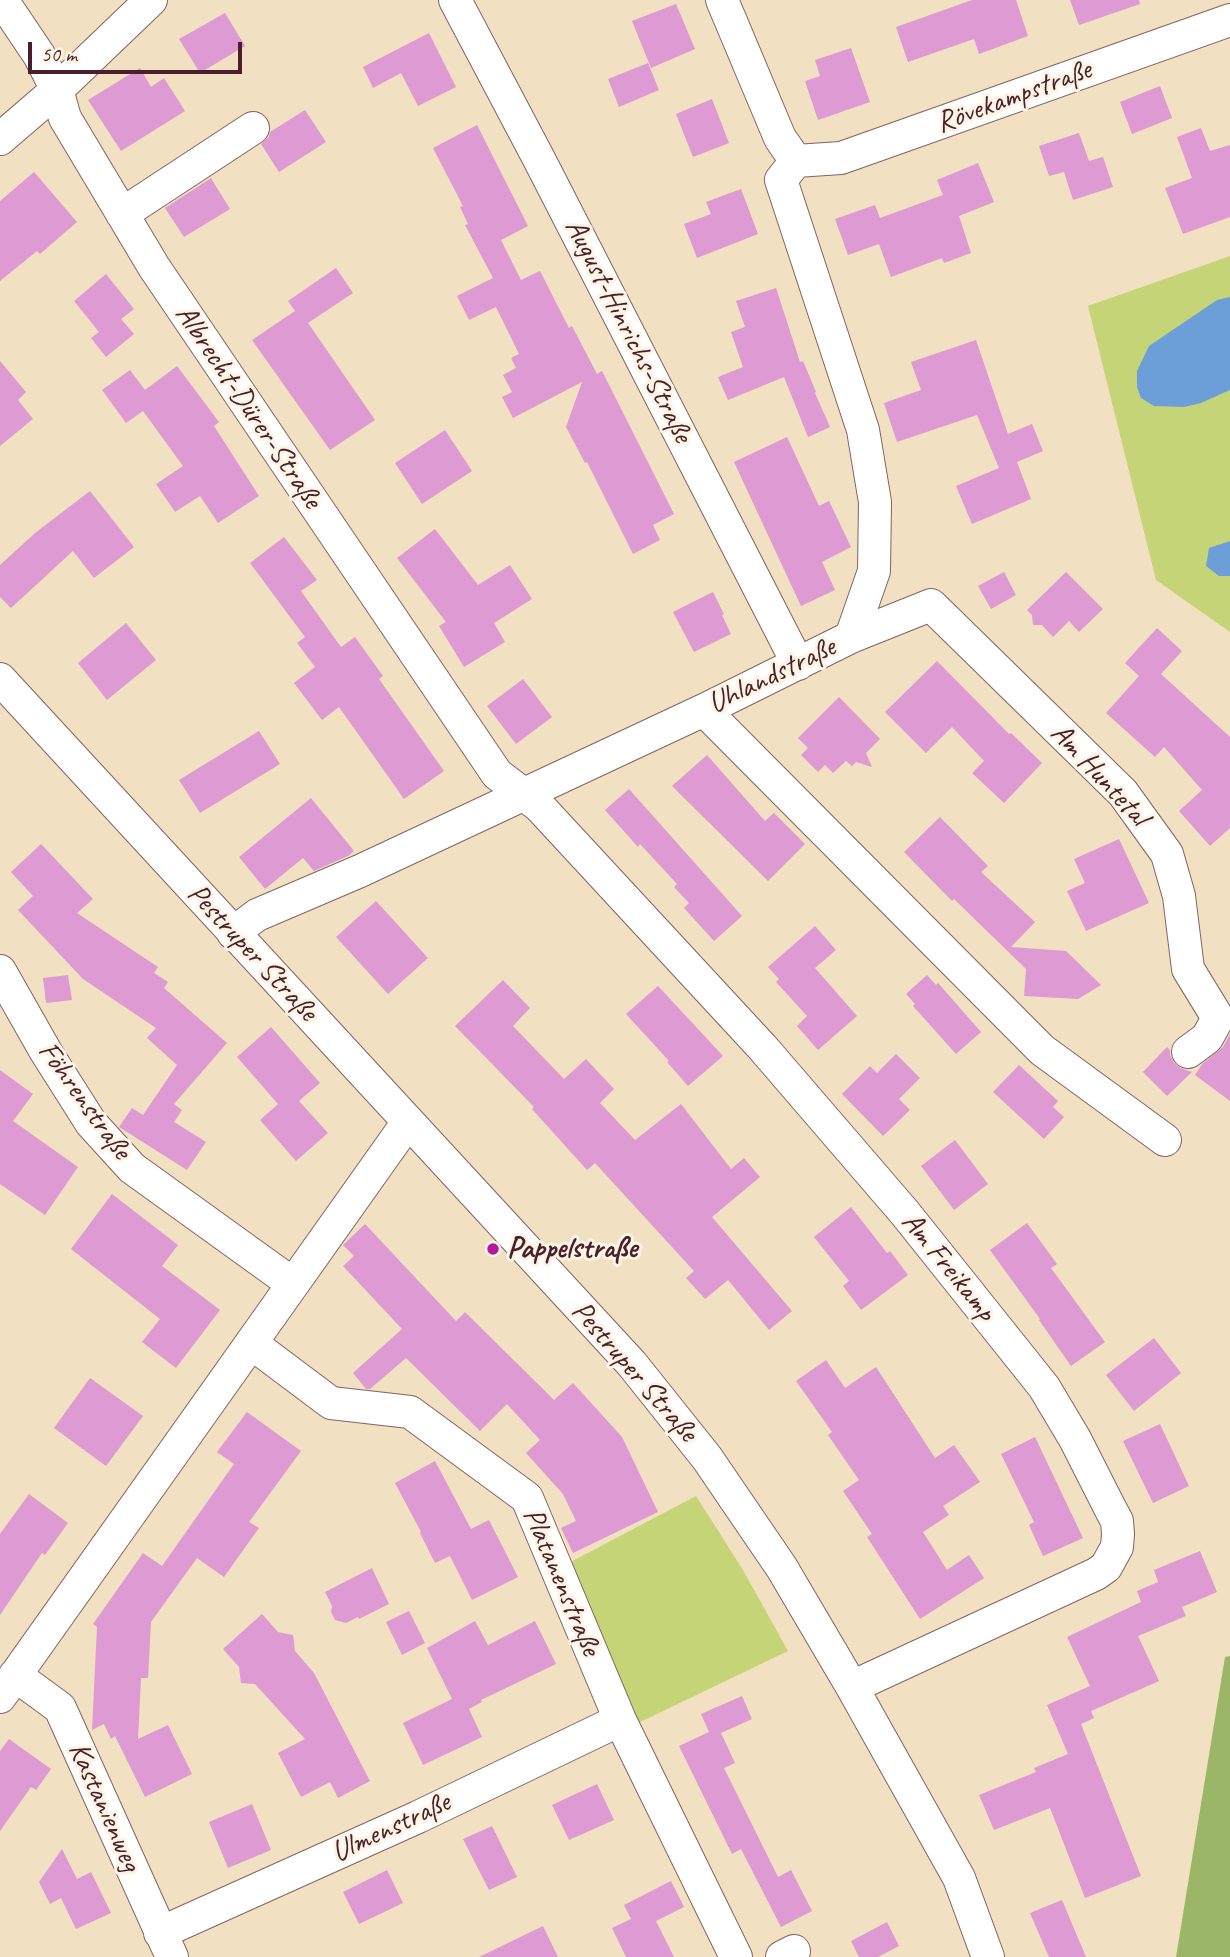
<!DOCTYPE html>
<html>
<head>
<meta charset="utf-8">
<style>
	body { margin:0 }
	#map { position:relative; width:1230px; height:1957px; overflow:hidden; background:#f1e0c1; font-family:Caveat,sans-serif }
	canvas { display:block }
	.scale { position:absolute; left:28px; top:42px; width:214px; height:32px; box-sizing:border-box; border:4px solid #4a1f2b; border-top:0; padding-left:9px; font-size:21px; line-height:24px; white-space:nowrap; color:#4a1f2b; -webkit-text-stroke:5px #fcf5e5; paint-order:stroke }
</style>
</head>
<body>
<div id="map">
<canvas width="1230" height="1957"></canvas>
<div class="scale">50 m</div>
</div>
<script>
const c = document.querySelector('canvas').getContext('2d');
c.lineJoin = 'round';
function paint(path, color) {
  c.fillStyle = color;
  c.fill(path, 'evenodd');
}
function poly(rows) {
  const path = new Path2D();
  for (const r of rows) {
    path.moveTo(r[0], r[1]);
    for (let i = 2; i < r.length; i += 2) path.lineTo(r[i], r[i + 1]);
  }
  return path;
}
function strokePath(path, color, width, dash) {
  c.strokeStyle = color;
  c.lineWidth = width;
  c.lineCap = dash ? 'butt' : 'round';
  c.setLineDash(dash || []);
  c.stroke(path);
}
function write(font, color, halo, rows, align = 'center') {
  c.font = font + ' Caveat,sans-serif';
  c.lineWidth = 6;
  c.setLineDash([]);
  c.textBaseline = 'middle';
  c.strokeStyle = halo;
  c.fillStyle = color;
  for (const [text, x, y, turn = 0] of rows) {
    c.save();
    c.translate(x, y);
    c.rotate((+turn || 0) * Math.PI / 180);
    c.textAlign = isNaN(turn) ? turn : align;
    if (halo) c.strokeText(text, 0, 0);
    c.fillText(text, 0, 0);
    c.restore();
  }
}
const green = poly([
	[1230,256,1230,632,1156,580,1088,306],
	[696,1496,743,1570,788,1651,636,1724,565,1565]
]);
const forest = poly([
	[1230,1656,1230,1957,1176,1957,1225,1657]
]);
const water = poly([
	[1230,297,1230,390,1201,403,1184,407,1154,406,1141,398,1137,387,1137,371,1149,346,1217,300],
	[1230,541,1230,576,1219,576,1206,566,1209,548]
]);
const building = poly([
	[972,0,1016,0,1028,36,979,54,974,39,908,62,896,27],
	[1070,0,1139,0,1140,4,1079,25],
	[676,4,695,49,651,68,632,21],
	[225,13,245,46,200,73,179,39],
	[429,33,456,87,418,106,401,73,373,88,363,67],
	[851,48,870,102,818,120,805,81,820,76,815,60],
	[648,63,659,90,619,107,608,79],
	[140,68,151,87,164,78,185,111,121,151,88,100],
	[1160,86,1172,118,1132,134,1120,102],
	[712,99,729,143,693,157,676,114],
	[305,110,326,142,279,172,261,144,269,137,270,132],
	[477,125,528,226,501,240,521,280,540,271,569,328,572,326,597,374,602,371,674,514,653,525,660,540,633,554,587,462,585,463,566,427,582,382,513,418,502,397,512,392,503,375,516,368,511,358,519,354,496,307,469,320,457,296,493,278,465,225,468,224,460,207,463,206,433,148],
	[1201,128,1210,151,1230,145,1230,217,1183,234,1165,188,1192,178,1177,137],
	[1079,133,1089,161,1103,157,1113,187,1073,200,1064,172,1049,176,1039,146],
	[978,163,994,202,959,216,971,253,944,263,942,258,891,277,879,244,848,255,835,219,875,205,880,218,943,195,937,180],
	[34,172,77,222,40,254,37,251,0,281,0,201],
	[211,178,230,209,184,237,165,208],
	[741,189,758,234,697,258,684,224,711,214,706,202],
	[336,268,353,293,308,323,375,420,330,450,252,340,295,311,288,301],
	[106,274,134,309,121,319,134,334,106,357,91,338,99,332,74,301],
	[776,288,800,362,803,361,816,392,815,393,830,427,808,437,784,377,728,400,718,377,743,367,731,332,745,327,736,301],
	[976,340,1008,434,1032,424,1043,451,1017,462,1031,499,972,524,956,486,999,468,977,415,897,442,884,403,921,390,911,362],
	[0,361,26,392,18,400,33,419,0,446],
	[177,366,219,422,214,426,259,496,218,523,200,496,175,512,156,484,183,466,143,411,126,423,102,390,130,370,145,390],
	[445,430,472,471,422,504,395,463],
	[787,437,819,506,829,501,851,547,822,562,835,590,801,606,734,462],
	[90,491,134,547,94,578,73,551,11,608,0,597,0,565,35,533],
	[435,529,478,585,510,565,532,599,494,623,505,642,464,667,439,626,446,622,397,558],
	[284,537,317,580,301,591,341,647,355,637,383,676,379,679,444,771,404,799,339,707,322,720,294,683,315,667,297,643,305,637,250,563],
	[1004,572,1016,595,991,609,978,586],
	[1066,572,1103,609,1079,632,1069,621,1053,637,1042,625,1033,625,1032,615,1027,610],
	[713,592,724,614,722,615,731,634,694,652,673,612],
	[126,623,156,660,107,700,78,663],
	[1157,628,1182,651,1161,674,1230,737,1230,828,1210,846,1179,811,1202,790,1164,747,1155,757,1106,713,1139,676,1125,663],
	[937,661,1009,734,1011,733,1042,763,1004,803,972,773,984,761,952,727,926,753,885,712],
	[523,679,552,717,516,744,487,706],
	[839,697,880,739,866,753,872,767,856,762,852,766,846,761,833,773,825,765,818,772,801,755,808,748,798,738],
	[259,731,280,764,200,813,179,780],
	[707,755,765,821,774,813,805,844,768,881,672,786],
	[629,789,742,916,714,941,684,908,689,903,674,887,677,884,640,844,638,847,605,810],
	[311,798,354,851,348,856,314,871,303,858,265,889,239,857],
	[940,817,988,866,981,872,1035,922,1011,947,1066,951,1101,985,1078,999,1024,996,1026,969,954,899,952,901,904,852],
	[1119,839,1149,903,1086,931,1067,891,1085,883,1074,859],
	[41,844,93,899,77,913,158,967,154,973,168,982,164,988,227,1043,174,1104,182,1110,174,1122,206,1142,187,1170,119,1127,132,1108,143,1115,177,1065,147,1038,156,1028,83,979,18,910,33,896,11,872],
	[376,901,428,958,388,994,336,937],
	[815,926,836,950,815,968,857,1016,818,1050,797,1026,807,1016,776,982,779,979,768,967],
	[68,975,72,1000,46,1003,43,978],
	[927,975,936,985,938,983,981,1032,956,1054,913,1006,915,1004,906,994],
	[503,980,530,1008,513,1026,564,1079,586,1059,614,1089,600,1103,635,1140,681,1104,731,1169,744,1158,760,1177,712,1217,792,1311,769,1330,728,1280,705,1299,686,1278,694,1271,595,1163,587,1170,532,1109,534,1107,455,1026],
	[658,986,723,1056,688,1086,667,1062,669,1061,626,1014],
	[271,1027,320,1083,299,1101,328,1133,296,1161,260,1120,278,1104,237,1057],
	[1230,1034,1230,1101,1195,1075,1203,1063,1223,1047],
	[1167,1047,1170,1050,1170,1055,1174,1063,1180,1068,1192,1072,1167,1096,1143,1072],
	[896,1054,920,1078,899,1099,910,1110,883,1136,842,1094,870,1066,877,1073],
	[1019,1065,1058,1101,1053,1107,1064,1117,1044,1139,993,1092],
	[0,1070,33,1094,13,1121,78,1167,45,1215,0,1184],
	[955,1140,988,1184,954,1210,921,1166],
	[112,1194,178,1245,162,1266,220,1310,176,1368,142,1342,160,1319,71,1249],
	[851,1207,887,1253,890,1251,908,1275,861,1310,843,1286,849,1281,814,1237],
	[1027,1223,1057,1264,1051,1268,1105,1342,1071,1366,1039,1320,1040,1319,990,1250],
	[365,1224,456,1321,465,1312,554,1400,573,1383,622,1437,658,1512,573,1553,561,1528,576,1521,563,1494,526,1453,540,1440,507,1404,480,1431,406,1358,370,1389,366,1389,353,1373,402,1329,343,1266,354,1256,343,1245],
	[1154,1338,1181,1373,1134,1411,1106,1375],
	[826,1360,845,1388,876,1367,935,1458,954,1445,980,1482,943,1506,949,1515,923,1532,947,1570,969,1555,984,1578,920,1619,867,1537,872,1534,843,1491,859,1480,828,1435,832,1432,796,1381],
	[90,1378,143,1416,106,1466,54,1428],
	[247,1412,301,1451,249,1522,259,1528,224,1577,197,1558,151,1622,148,1678,141,1678,138,1739,168,1725,192,1774,145,1797,115,1736,111,1739,104,1724,92,1730,97,1627,93,1624,143,1553,162,1566,234,1464,217,1452],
	[1160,1424,1189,1486,1153,1503,1123,1441],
	[1035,1437,1083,1538,1043,1556,1029,1525,1034,1522,1001,1454],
	[435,1461,471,1529,489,1520,518,1577,472,1600,450,1556,435,1563,420,1533,421,1532,395,1483],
	[29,1494,68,1523,45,1555,42,1553,0,1615,0,1534],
	[1200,1551,1217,1592,1182,1607,1186,1616,1138,1636,1159,1681,1091,1711,1094,1718,1081,1724,1141,1876,1085,1898,1050,1808,994,1830,979,1795,1036,1772,1034,1768,1068,1754,1047,1705,1090,1686,1067,1637,1141,1602,1137,1591,1158,1582,1154,1570],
	[372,1568,389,1604,359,1619,358,1617,346,1623,335,1620,331,1612,332,1606,325,1592],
	[409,1611,425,1643,402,1655,386,1622],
	[262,1614,278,1632,293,1635,295,1651,314,1673,370,1781,338,1798,330,1782,301,1797,278,1753,305,1739,255,1684,241,1683,239,1667,223,1649],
	[475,1621,488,1645,535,1621,556,1664,481,1700,482,1702,469,1709,482,1737,423,1765,403,1723,452,1699,427,1648],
	[742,1696,752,1719,721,1733,735,1763,724,1768,778,1877,791,1870,812,1911,781,1927,741,1849,732,1854,679,1746,709,1732,701,1714],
	[9,1739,51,1769,36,1790,31,1787,0,1831,0,1751],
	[597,1784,614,1820,569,1840,552,1805],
	[252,1804,271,1850,228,1868,209,1822],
	[492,1826,517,1877,489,1890,463,1839],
	[62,1849,77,1879,91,1872,111,1913,76,1929,61,1898,50,1904,39,1882],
	[387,1870,403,1903,359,1924,343,1892],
	[671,1881,684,1907,656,1921,674,1957,626,1957,612,1928,631,1919,624,1905],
	[1062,1900,1086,1957,1049,1957,1030,1913],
	[887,1922,899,1946,878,1957,859,1957,851,1941],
	[543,1926,558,1957,479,1957]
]);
const minor = poly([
	[2,0,39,55,57,90,65,118,154,267,497,774,539,806,763,1048,905,1213,1044,1387,1075,1439,1111,1510,1117,1521,1118,1534,1117,1547,1106,1567,1096,1574,852,1687],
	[455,0,539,159,798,664],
	[722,0,780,138,796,161],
	[0,139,57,90,151,0],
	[796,161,781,180,863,430,875,502,874,571,851,637],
	[796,161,841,158,1230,20],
	[122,214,253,128],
	[0,679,632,1364,707,1458,782,1568,852,1687,959,1878,988,1957],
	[704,710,1042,1050,1165,1140],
	[233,933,257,915,360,871,704,710,851,637,931,605,1123,793,1167,854,1179,896,1188,969,1218,1018,1207,1038,1188,1052],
	[0,971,46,1052,91,1123,132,1168,293,1284],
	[251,1343,331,1403,410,1412,527,1498,620,1720,736,1957],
	[15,1675,60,1708,172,1957],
	[0,1697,408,1122],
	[160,1933,418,1817,620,1720],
	[782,1957,794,1951]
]);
const markers = [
	[493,1249,7,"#b5179e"]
];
const streetNames = [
	["Rövekampstraße",1014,97,-20],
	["August-Hinrichs-Straße",628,331,63],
	["Albrecht-Dürer-Straße",248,407,56],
	["Uhlandstraße",772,676,-26],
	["Am Huntetal",1099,775,47],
	["Pestruper Straße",252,953,47],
	["Föhrenstraße",84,1101,54],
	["Am Freikamp",948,1267,51],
	["Pestruper Straße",634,1372,49],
	["Platanenstraße",561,1582,67],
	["Kastanienweg",104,1807,66],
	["Ulmenstraße",391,1828,-25]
];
const poiNames = [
	["Pappelstraße",507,1249]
];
paint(green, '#c5d476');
paint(forest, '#9cb667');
paint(water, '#6c9fd7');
paint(building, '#de9ad2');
strokePath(minor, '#846360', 34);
strokePath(minor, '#fff', 32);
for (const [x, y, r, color] of markers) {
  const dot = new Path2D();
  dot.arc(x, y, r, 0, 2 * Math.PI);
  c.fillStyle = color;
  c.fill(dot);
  strokePath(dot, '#fcf5e5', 2.5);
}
write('30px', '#4a1f2b', '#fcf5e5', streetNames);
write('bold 30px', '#4a1f2b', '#fcf5e5', poiNames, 'left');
</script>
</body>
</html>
